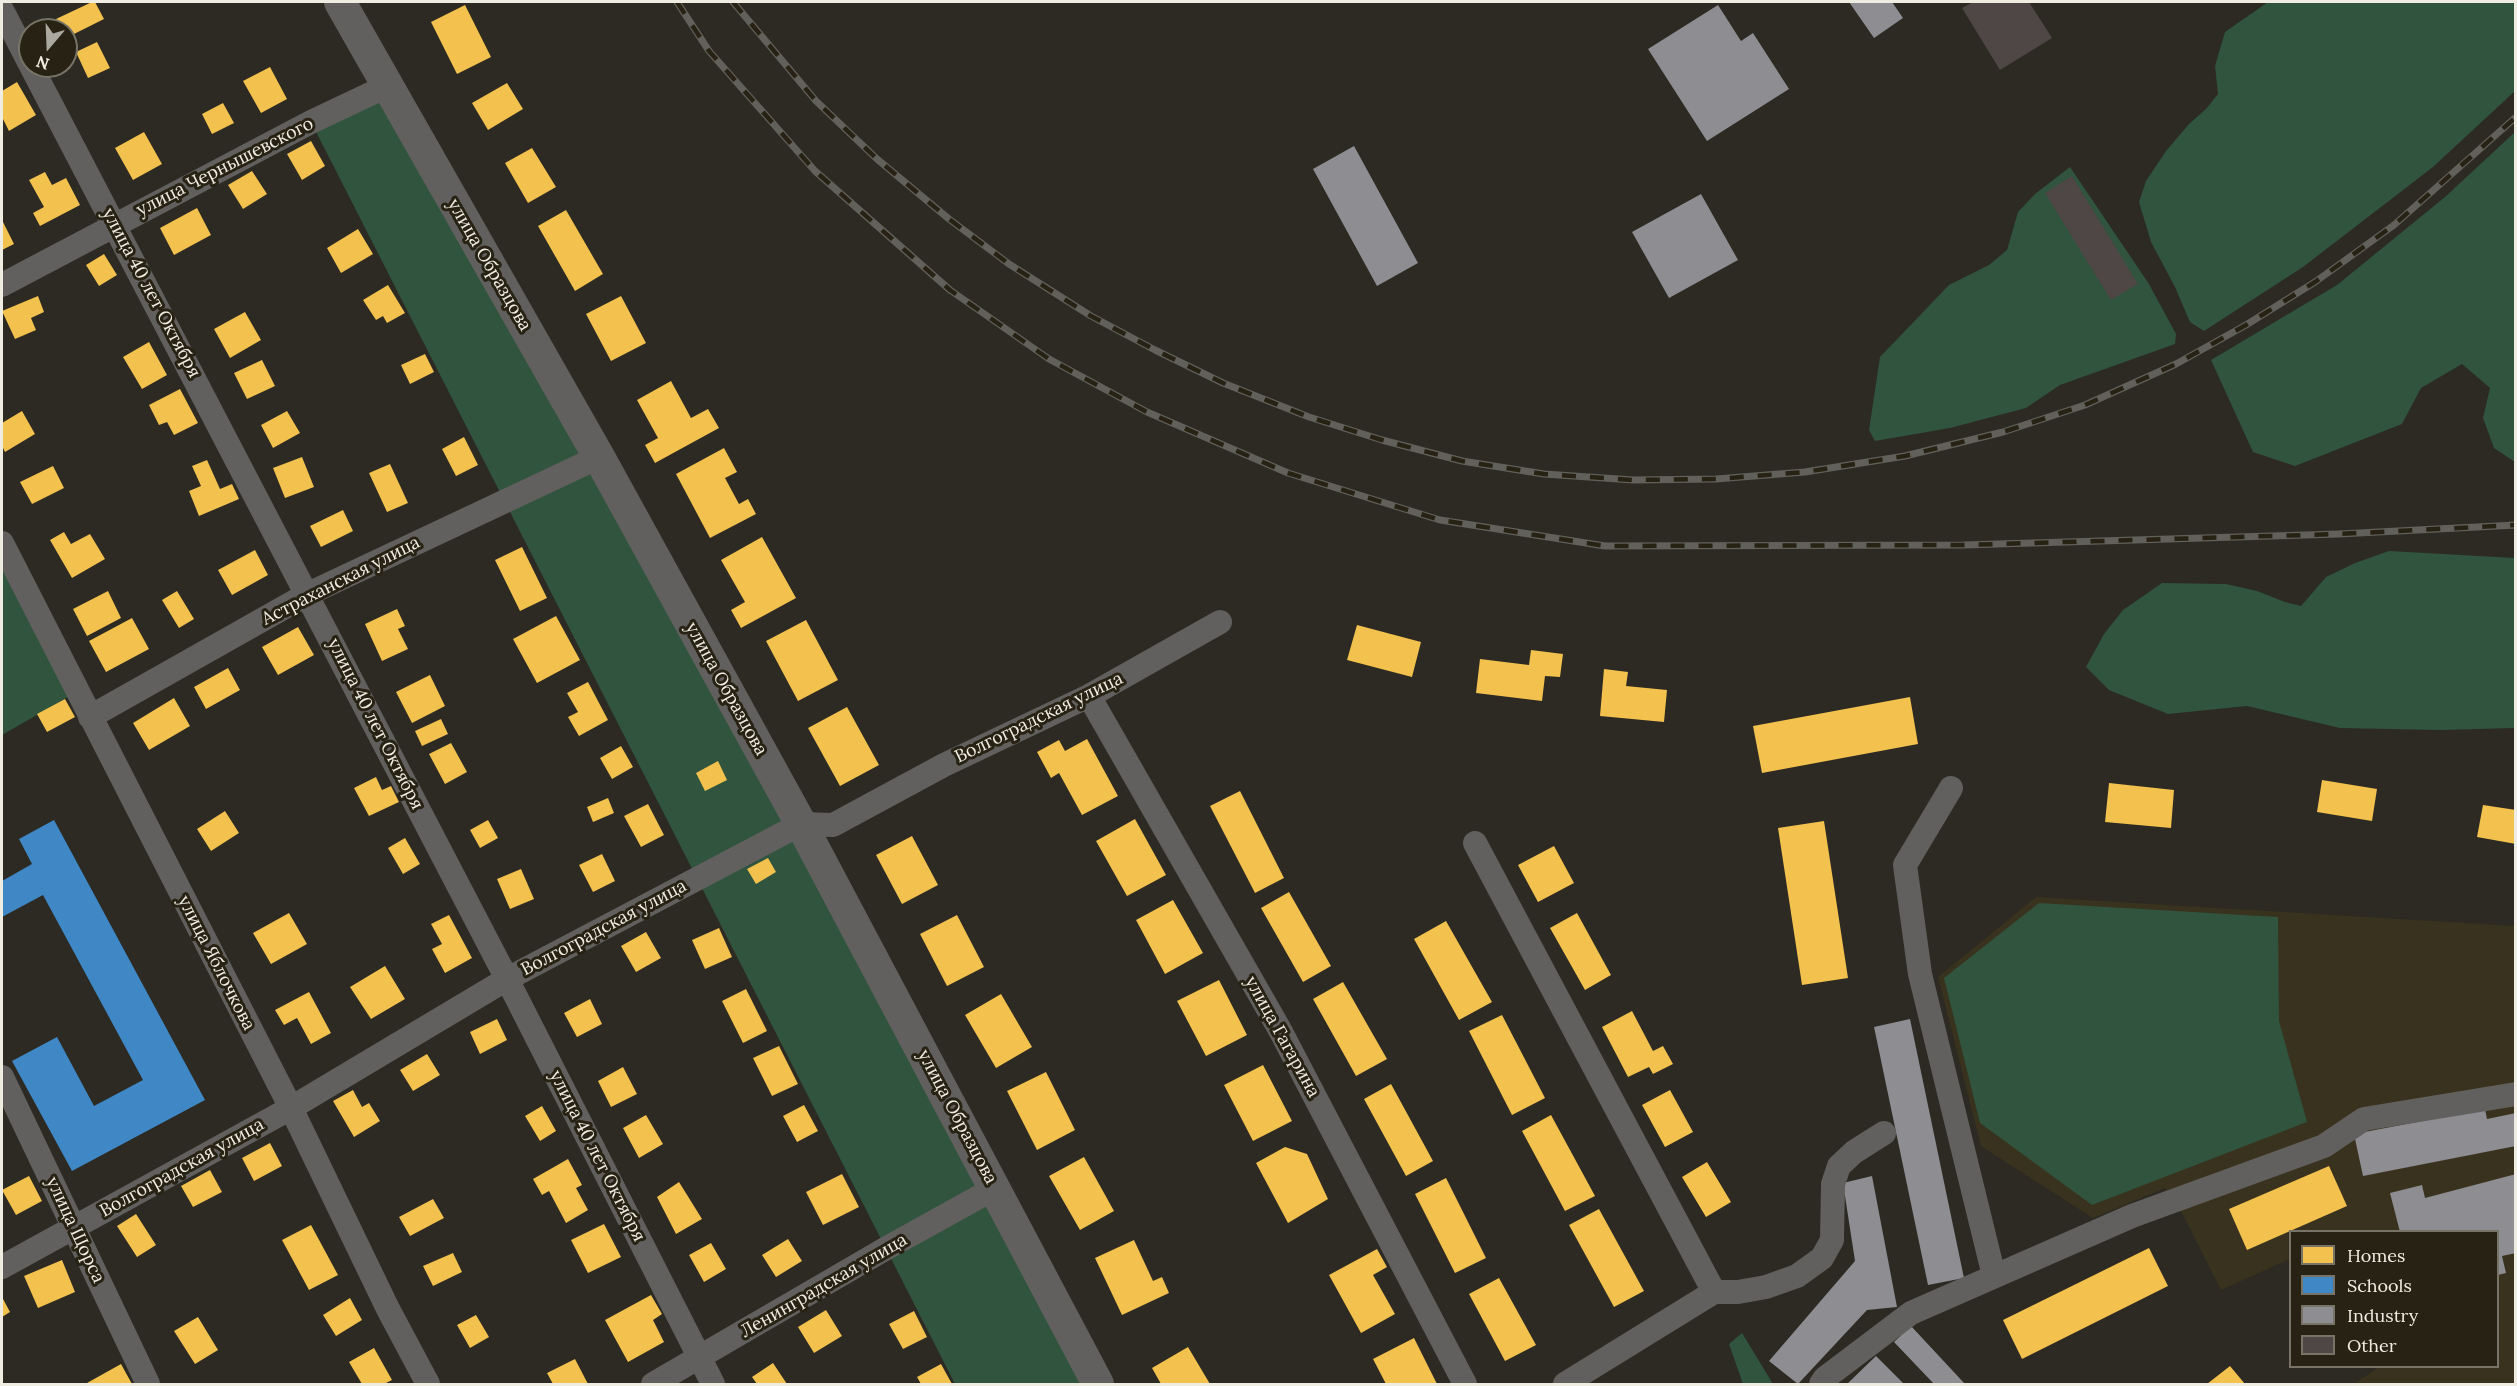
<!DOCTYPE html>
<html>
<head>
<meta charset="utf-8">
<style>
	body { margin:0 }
	#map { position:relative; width:2517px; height:1386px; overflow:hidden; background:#2c2a22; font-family:Lora,serif }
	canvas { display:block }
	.frame { position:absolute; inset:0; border:3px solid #efece2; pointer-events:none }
	.legend { position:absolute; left:2289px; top:1230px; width:210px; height:138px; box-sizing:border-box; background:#272213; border:2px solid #777366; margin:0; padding:8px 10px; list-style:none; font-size:18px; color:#efece2 }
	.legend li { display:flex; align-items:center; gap:12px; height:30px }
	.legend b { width:30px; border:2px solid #777366 }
	.north { position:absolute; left:18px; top:18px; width:60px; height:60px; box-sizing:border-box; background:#272213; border:2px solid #777366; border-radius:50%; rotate:199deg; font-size:16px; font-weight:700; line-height:24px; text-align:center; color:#efece2 }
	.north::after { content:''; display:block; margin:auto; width:21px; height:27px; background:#aba89f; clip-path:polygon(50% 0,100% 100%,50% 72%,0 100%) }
</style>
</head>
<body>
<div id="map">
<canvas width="2517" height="1386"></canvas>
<div class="frame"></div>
<ul class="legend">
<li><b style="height:16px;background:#f2c14e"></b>Homes</li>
<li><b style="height:16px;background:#3f88c5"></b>Schools</li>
<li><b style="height:16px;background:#8d8d92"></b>Industry</li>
<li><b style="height:16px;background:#4f4646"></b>Other</li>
</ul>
<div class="north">N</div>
</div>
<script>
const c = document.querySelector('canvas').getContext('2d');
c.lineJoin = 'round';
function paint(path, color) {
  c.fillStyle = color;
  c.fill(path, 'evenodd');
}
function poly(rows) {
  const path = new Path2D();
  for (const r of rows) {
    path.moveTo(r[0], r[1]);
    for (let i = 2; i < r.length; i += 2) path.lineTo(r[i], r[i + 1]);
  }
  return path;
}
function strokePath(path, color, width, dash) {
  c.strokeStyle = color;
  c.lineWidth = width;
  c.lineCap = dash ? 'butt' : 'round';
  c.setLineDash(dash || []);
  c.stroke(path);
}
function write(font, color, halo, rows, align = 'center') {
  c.font = font + ' Lora,serif';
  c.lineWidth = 6;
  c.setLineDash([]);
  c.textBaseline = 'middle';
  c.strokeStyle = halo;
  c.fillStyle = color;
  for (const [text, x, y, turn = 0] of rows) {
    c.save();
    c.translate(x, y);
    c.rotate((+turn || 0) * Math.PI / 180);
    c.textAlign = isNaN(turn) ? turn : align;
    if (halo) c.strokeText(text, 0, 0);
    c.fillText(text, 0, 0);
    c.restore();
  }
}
const built = poly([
	[2036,897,2515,926,2515,1384,2354,1384,2379,1367,2498,1366,2498,1232,2290,1232,2290,1259,2221,1290,2181,1211,2165,1188,2093,1218,1981,1146,1938,977]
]);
const green = poly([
	[2268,2,2515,2,2515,91,2433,167,2303,267,2204,331,2190,322,2175,287,2151,242,2139,202,2146,181,2166,151,2189,124,2206,109,2218,94,2215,66,2225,32],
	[387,86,1098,1384,955,1384,311,122],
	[2515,132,2515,462,2494,448,2483,418,2490,388,2462,364,2421,388,2402,424,2295,466,2253,452,2211,360,2337,285,2445,197],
	[2070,167,2149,284,2176,334,2175,344,2060,385,2026,408,1950,428,1875,441,1869,430,1880,357,1949,285,1989,265,2007,250,2018,212,2035,194],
	[2,543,77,692,2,735],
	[2389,551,2515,558,2515,728,2441,730,2340,728,2247,706,2168,714,2109,690,2086,667,2104,634,2123,610,2162,583,2226,584,2257,591,2285,602,2301,606,2326,577,2355,563],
	[2039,903,2278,917,2279,1021,2307,1122,2092,1205,1980,1123,1944,978],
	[1742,1333,1773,1384,1743,1384,1729,1344]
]);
const homes = poly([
	[92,2,95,2,104,19,66,38,66,30,62,30,56,19],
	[465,5,491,57,457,74,431,22],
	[97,42,110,68,88,78,76,52],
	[270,67,287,99,261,113,243,81],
	[17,82,36,115,9,131,2,117,2,91],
	[507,83,523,109,488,130,472,103],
	[223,103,234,123,212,134,202,114],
	[144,132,162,164,133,180,115,148],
	[311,141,325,166,302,180,287,154],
	[532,148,556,187,528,203,505,163],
	[252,171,267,194,243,209,228,185],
	[45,172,52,185,66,178,80,205,40,226,33,213,44,207,29,180],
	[197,208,211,235,174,255,160,228],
	[566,210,603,274,575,291,538,226],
	[2,220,14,244,2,250],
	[358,229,373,254,341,273,327,248],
	[104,254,117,275,99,286,86,265],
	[388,285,405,313,387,323,383,316,376,320,363,300],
	[38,296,44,312,31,318,36,330,15,339,2,311],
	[621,296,646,343,611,361,586,314],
	[245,312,261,340,230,358,214,329],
	[149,342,167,375,142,389,123,357],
	[425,354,434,372,410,384,401,365],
	[262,360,275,386,247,399,234,373],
	[671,381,691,418,708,409,719,428,655,463,645,445,658,438,637,400],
	[180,389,198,423,174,435,167,422,159,425,149,405],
	[22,411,35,434,5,452,2,446,2,423],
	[287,411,300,433,273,448,261,425],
	[464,437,478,465,456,476,442,449],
	[724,448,737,472,725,478,739,504,748,499,756,514,710,538,676,474],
	[302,457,314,487,285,498,273,468],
	[207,460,220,489,232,484,239,499,199,516,189,491,201,486,192,466],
	[390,464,408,503,387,512,369,473],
	[53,466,64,488,32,504,20,482],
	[343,510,353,531,321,547,310,526],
	[64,532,71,544,90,534,105,559,72,578,50,540],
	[762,537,796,598,741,628,731,610,745,602,721,560],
	[522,547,547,598,520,611,495,560],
	[255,550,268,575,232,595,218,570],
	[108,591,121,618,87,636,73,609],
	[177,591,194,619,179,628,162,600],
	[397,609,405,626,398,629,408,649,382,661,365,624],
	[556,616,580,660,537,683,513,639],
	[132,618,149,649,106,672,89,641],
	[806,620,838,680,798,701,766,641],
	[1357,625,1421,642,1412,677,1347,660],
	[298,627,314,655,278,675,262,647],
	[1531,650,1563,654,1560,677,1545,676,1542,701,1476,693,1480,659,1529,665],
	[228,668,240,690,206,709,194,687],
	[1604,669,1628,672,1626,686,1667,690,1664,722,1600,716],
	[430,675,445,706,412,723,396,692],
	[588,682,608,720,579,736,568,717,578,712,567,693],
	[1910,697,1918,744,1762,773,1753,726],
	[174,698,190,726,149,750,133,723],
	[65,699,75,717,47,732,37,714],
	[847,707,879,765,840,786,808,728],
	[441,719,448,734,422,746,415,731],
	[1087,739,1118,796,1082,815,1059,773,1051,778,1037,752,1059,740,1065,751],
	[451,743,467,772,445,784,429,754],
	[621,746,633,767,612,779,600,758],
	[718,761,727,780,705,791,696,773],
	[376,777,382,790,391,786,399,802,369,816,354,788],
	[2322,780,2377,789,2372,821,2317,812],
	[2109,783,2174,790,2171,828,2105,822],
	[1240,791,1284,878,1255,893,1210,806],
	[608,798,614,813,593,822,587,807],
	[648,804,664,835,641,847,624,816],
	[2483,805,2516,810,2516,844,2477,837],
	[225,811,239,833,211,851,197,829],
	[1135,819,1166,875,1127,896,1096,841],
	[488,820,498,838,480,848,470,830],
	[1824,821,1848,978,1802,985,1778,828],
	[912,836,938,885,902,904,876,855],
	[405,838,420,864,403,874,388,848],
	[1554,846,1574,883,1538,902,1518,865],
	[602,854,615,881,593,892,579,865],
	[768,858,776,872,756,884,747,869],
	[521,869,534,899,510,909,497,879],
	[1289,892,1331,966,1303,982,1261,908],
	[1173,900,1203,953,1165,974,1136,920],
	[289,913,307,944,271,964,253,933],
	[1577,913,1611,975,1585,990,1550,928],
	[449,915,472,958,445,973,432,949,442,944,431,924],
	[957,915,984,967,947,986,920,934],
	[1446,921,1492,1002,1459,1020,1414,939],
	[719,928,732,957,705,969,692,940],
	[646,932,661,958,636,972,621,946],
	[385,966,405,999,371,1019,350,987],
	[1219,980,1247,1035,1206,1056,1177,1001],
	[1343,982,1387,1059,1356,1076,1313,999],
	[746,989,767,1031,743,1043,722,1001],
	[309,992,331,1033,311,1044,297,1018,284,1025,275,1010],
	[1001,994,1032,1047,996,1068,965,1015],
	[590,999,602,1024,577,1037,564,1013],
	[1632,1011,1653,1051,1663,1046,1673,1064,1653,1074,1649,1067,1628,1077,1602,1027],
	[1502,1015,1545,1098,1512,1115,1469,1031],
	[497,1019,507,1040,480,1054,470,1032],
	[779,1046,798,1084,772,1096,753,1058],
	[427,1054,440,1075,413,1091,400,1070],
	[1263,1065,1292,1121,1253,1141,1224,1085],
	[623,1067,637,1094,611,1107,598,1081],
	[1046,1072,1075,1130,1037,1150,1007,1091],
	[1391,1084,1433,1161,1406,1176,1364,1099],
	[353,1090,362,1107,369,1103,380,1121,354,1137,333,1101],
	[1670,1090,1693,1132,1665,1147,1642,1105],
	[804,1105,818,1131,797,1142,783,1116],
	[542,1106,556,1131,540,1141,525,1116],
	[646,1115,663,1144,639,1158,623,1128],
	[1551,1115,1595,1196,1565,1211,1522,1131],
	[270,1143,282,1166,254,1181,242,1158],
	[1285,1147,1307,1154,1328,1199,1288,1223,1256,1163],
	[1084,1157,1114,1211,1080,1230,1049,1176],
	[568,1159,582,1185,576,1188,588,1210,566,1223,549,1191,542,1195,533,1179],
	[1707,1162,1731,1202,1706,1217,1682,1177],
	[2329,1166,2347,1206,2247,1250,2229,1209],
	[210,1170,222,1192,193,1207,181,1186],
	[842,1174,859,1207,823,1225,806,1192],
	[29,1176,42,1201,16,1215,2,1190],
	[1446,1178,1486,1258,1455,1273,1415,1194],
	[679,1182,702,1219,676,1234,657,1197],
	[433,1199,444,1218,410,1236,399,1217],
	[1599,1209,1644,1291,1614,1307,1569,1225],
	[136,1214,156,1245,137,1257,117,1226],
	[604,1224,621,1257,588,1273,571,1240],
	[311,1225,338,1275,309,1290,282,1240],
	[788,1239,802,1261,776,1277,762,1255],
	[1134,1240,1153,1281,1162,1277,1169,1293,1122,1315,1095,1258],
	[711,1243,726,1269,704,1282,689,1255],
	[2149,1248,2168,1286,2022,1359,2003,1320],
	[1377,1249,1387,1267,1373,1275,1395,1314,1361,1333,1329,1275],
	[453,1253,462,1272,433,1286,423,1266],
	[62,1260,75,1292,38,1308,24,1276],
	[1499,1278,1536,1345,1505,1361,1469,1294],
	[651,1295,662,1314,653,1320,664,1342,628,1362,605,1320],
	[2,1297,10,1312,2,1317],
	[350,1298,362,1320,336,1336,323,1315],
	[826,1310,842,1336,814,1353,798,1327],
	[914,1311,927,1337,903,1349,889,1324],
	[476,1315,489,1337,470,1348,457,1325],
	[198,1317,218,1350,195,1364,174,1331],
	[1414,1338,1437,1384,1386,1384,1373,1359],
	[1188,1347,1210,1384,1161,1384,1152,1368],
	[374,1348,392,1380,384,1384,362,1384,349,1362],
	[575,1359,588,1384,553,1384,547,1373],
	[773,1363,787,1384,757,1384,752,1377],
	[121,1364,132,1384,88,1384,87,1383],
	[941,1364,952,1384,921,1384,917,1377],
	[2230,1366,2245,1384,2207,1384]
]);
const schools = poly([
	[54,820,205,1100,72,1171,12,1061,57,1037,94,1106,143,1080,43,895,2,917,2,881,32,864,19,839]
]);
const industry = poly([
	[1849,2,1892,2,1903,18,1874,38],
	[1718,5,1741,41,1753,33,1789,89,1707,141,1648,49],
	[1354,146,1418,263,1377,286,1313,169],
	[1701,194,1738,260,1669,298,1632,232],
	[1910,1019,1964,1278,1928,1285,1874,1027],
	[2485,1109,2487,1119,2516,1113,2516,1146,2363,1176,2354,1134],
	[2516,1174,2516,1253,2502,1256,2506,1273,2498,1275,2498,1232,2400,1232,2390,1193,2422,1185,2425,1198],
	[1872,1176,1897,1307,1867,1310,1798,1384,1769,1361,1855,1261,1843,1183],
	[1911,1326,1965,1384,1934,1384,1894,1342],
	[1876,1356,1904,1384,1848,1383]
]);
const building = poly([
	[1973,2,2029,2,2052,38,2000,70,1962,8],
	[2072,176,2138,284,2111,300,2045,193]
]);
const minor = poly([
	[2,10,30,64],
	[31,66,507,979,713,1384],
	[2,285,311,122,387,86],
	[2,543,291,1108,388,1309,428,1384],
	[1089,696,1280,1030,1465,1384],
	[90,717,308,594,599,457],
	[1951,788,1905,865,1920,974,1994,1276],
	[1475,843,1714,1292],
	[2,1077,148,1384],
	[2,1267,291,1108,507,979,801,824,833,825,944,765,1089,696,1220,622],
	[653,1384,885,1249,995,1188],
	[1565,1384,1714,1292,1738,1292,1766,1287,1797,1276,1822,1258,1832,1240,1833,1184,1839,1166,1854,1152,1884,1133],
	[1821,1384,1825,1378,1911,1313,2132,1216,2324,1146,2364,1119,2516,1094]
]);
const tertiary = poly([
	[340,2,599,457,801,824,1098,1384]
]);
const rail = poly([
	[677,2,709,51,815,171,950,290,1049,359,1147,412,1288,473,1440,520,1605,546,1964,545,2339,534,2516,525],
	[733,2,816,101,877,159,949,219,1009,264,1091,316,1155,350,1223,383,1309,417,1382,440,1462,461,1544,474,1633,480,1716,479,1805,472,1905,456,2003,432,2085,405,2176,364,2246,325,2315,282,2394,225,2516,117]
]);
const streetNames = [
	["улица Чернышевского",225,167,-27],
	["улица Образцова",489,265,60],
	["улица 40 лет Октября",151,293,62],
	["Астраханская улица",341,581,-27],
	["улица Образцова",726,689,61],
	["Волгоградская улица",1039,718,-26],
	["улица 40 лет Октября",375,724,63],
	["Волгоградская улица",604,928,-28],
	["улица Яблочкова",216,963,63],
	["улица Гагарина",1282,1037,61],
	["улица Образцова",957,1117,62],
	["улица 40 лет Октября",597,1156,63],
	["Волгоградская улица",182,1168,-29],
	["улица Щорса",75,1230,65],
	["Ленинградская улица",824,1286,-30]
];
paint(built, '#38321e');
paint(green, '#30543d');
paint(homes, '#f2c14e');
paint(schools, '#3f88c5');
paint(industry, '#8d8d92');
paint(building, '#4f4646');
strokePath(minor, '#62605e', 24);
strokePath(tertiary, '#62605e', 32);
strokePath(rail, '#62605a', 7);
strokePath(rail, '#272213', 4.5, [14]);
write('18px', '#efece2', '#272213', streetNames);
</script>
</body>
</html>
